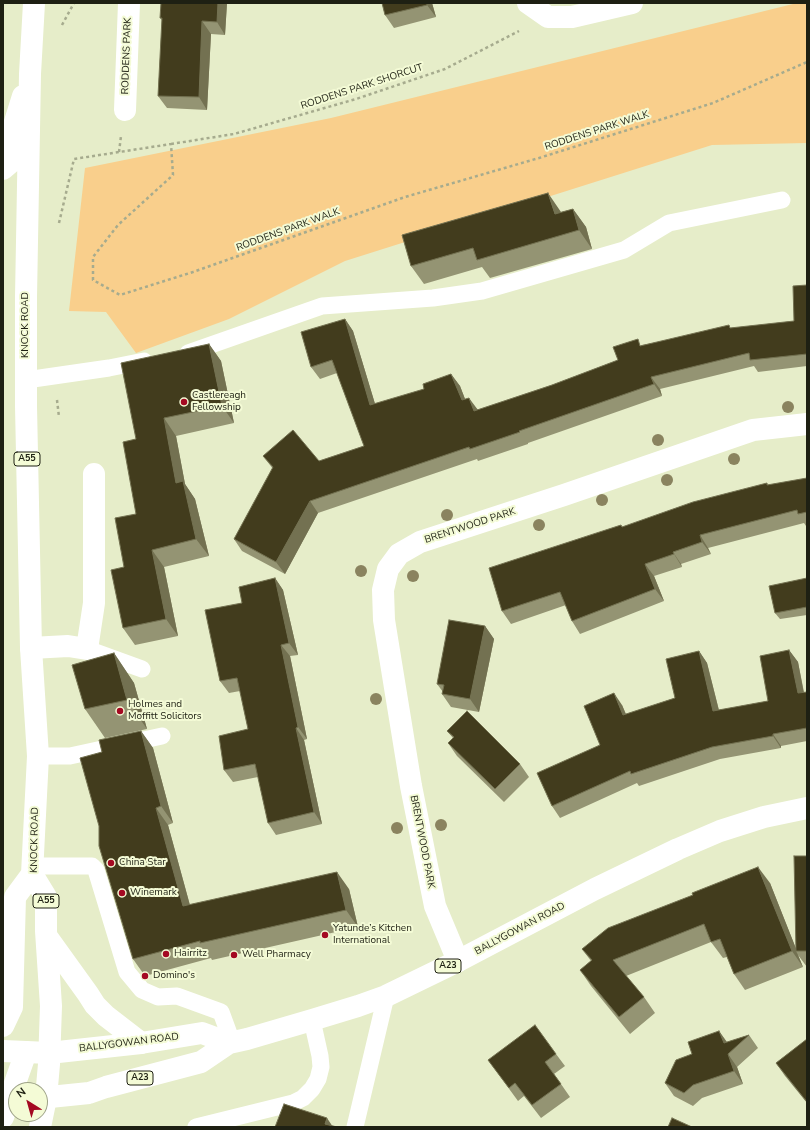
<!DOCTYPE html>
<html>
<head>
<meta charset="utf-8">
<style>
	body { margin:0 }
	#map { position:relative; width:810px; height:1130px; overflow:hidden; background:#e6edc9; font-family:"Nunito Sans",sans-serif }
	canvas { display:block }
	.frame { position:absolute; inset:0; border:4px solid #1e2013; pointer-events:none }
	.north { position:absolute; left:8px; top:1082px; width:40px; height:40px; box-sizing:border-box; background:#f4fbd6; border:1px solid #9ea388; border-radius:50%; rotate:323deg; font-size:11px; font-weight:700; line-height:16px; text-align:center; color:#1e2013 }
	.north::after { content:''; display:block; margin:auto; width:14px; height:18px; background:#a40922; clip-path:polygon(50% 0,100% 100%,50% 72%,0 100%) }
</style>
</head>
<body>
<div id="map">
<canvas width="810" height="1130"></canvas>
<div class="frame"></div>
<div class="north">N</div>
</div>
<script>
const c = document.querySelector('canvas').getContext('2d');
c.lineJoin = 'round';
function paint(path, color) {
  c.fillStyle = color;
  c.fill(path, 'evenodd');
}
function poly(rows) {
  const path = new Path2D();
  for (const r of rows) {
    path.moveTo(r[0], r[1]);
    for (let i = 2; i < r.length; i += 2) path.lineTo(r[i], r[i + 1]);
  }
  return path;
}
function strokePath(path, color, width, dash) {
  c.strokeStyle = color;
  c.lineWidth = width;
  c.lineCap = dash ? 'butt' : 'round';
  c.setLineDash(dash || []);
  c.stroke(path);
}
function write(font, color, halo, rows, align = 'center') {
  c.font = font + ' "Nunito Sans",sans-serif';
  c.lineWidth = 4;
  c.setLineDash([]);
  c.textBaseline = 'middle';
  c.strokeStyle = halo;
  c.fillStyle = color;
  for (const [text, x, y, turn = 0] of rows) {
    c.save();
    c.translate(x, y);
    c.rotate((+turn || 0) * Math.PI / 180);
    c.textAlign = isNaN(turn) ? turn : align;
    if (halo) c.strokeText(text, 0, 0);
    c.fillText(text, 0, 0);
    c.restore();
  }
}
const green = poly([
	[797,3,807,3,807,143,712,145,345,261,229,319,136,353,106,312,69,311,85,168,331,118]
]);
const path = poly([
	[62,25,74,3],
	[171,144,234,134,356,99,445,69,519,31],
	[119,152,121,136],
	[59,223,74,159,171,144,173,175,118,225,93,257,93,280,120,295,193,272,405,197,539,158,713,103,807,62],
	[57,400,59,417]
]);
const service = poly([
	[188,353,322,306,433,298,482,291,624,250,669,223,782,200],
	[26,380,109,368,144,361],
	[87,649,142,669],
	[38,756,70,756,162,736],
	[32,866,92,866,96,870,127,972,142,990,158,997,177,996,221,1012,232,1042],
	[196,1127,293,1103,303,1098,312,1089,318,1079,321,1067,320,1056,312,1020],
	[355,1127,386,996]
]);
const minor = poly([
	[528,3,548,17,572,17,632,3],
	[125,110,129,3],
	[31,648,68,646,87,649,94,603,94,474],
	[458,961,435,906,411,786,384,620,383,590,388,569,399,554,420,542,564,495,753,430,807,424]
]);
const primary = poly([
	[3,1051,49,1053,141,1043,202,1033,229,1043],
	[40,1098,89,1093,106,1087,201,1062,229,1043,247,1039,312,1020,358,1006,386,996,458,961,595,889,678,849,720,831,764,817,807,808]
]);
const trunk = poly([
	[34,3,30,74,26,297,26,406,31,648,38,756,32,874,46,897,46,931,51,1006,49,1064,46,1098,40,1127],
	[3,169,10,163,14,125,23,96],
	[47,937,88,994,95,1005,106,1016,141,1043],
	[3,1026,12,1007,15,897,32,874],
	[3,1117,26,1052]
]);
const trees = [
	[788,407],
	[658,440],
	[734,459],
	[667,480],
	[602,500],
	[447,515],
	[539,525],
	[361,571],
	[413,576],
	[376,699],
	[441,825],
	[397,828]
];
const wall = poly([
	[227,3,225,35,211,34,207,110,167,108,158,96,162,20,160,18],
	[382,3,432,3,436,17,394,28,385,15],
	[573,209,586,227,592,249,490,278,482,267,424,284,411,266,561,212],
	[807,285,807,366,758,372,754,366,660,389,662,396,528,443,528,444,478,461,477,459,318,513,285,574,242,551,234,539,273,469,263,456,319,461,364,446,337,373,320,379,311,367,345,319,353,331,375,404,424,389,451,374,460,386,465,399,478,410,552,385,618,360,642,345,731,328,794,321],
	[209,344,221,361,234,423,176,436,185,484,195,499,209,556,164,567,178,636,135,645,123,628,124,567,136,514,136,439],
	[807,478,807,526,806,526,804,523,708,548,711,554,681,564,682,567,654,576,664,601,580,634,572,621,566,605,511,624,502,611,622,527,767,483,768,485],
	[275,578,283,590,298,655,290,656,307,739,304,740,322,824,276,835,268,823,258,777,233,782,224,770,248,729,240,691,229,693,220,681,242,603],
	[807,578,807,615,780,619,775,613],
	[485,626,494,639,479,712,451,707,442,694,443,692,437,684],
	[789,650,798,662,804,692,807,692,807,741,781,746,781,748,720,759,639,786,637,783,560,818,552,806,600,745,622,705,626,714,675,698,699,651,707,663,719,710,768,701],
	[114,653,134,683,147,729,105,738,85,709],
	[141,731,153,748,173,823,168,825,190,905,349,889,358,927,212,960,211,958,145,976,133,959,102,752],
	[447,731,520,764,529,777,504,802,457,756,448,743,453,738],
	[807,856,807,967,798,955,803,967,745,990,734,974,727,957,723,958,711,942,626,976,644,997,655,1013,630,1034,591,986,580,970,591,961,582,949,770,883,796,949],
	[719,1031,727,1042,749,1035,758,1048,737,1067,743,1084,702,1098,693,1106,674,1096,665,1083,692,1054],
	[807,1039,807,1103,785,1076,776,1063],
	[556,1054,565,1066,554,1074,570,1097,541,1118,524,1096,518,1101,488,1060]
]);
const shadedWall = poly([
	[218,3,227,3,225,35,217,22],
	[427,3,432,3,436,17,427,5],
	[202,21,211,34,207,110,199,97],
	[548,193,561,212,568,232,555,214],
	[573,209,586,227,592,249,579,230],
	[345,319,353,331,379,417,370,405],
	[209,344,221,361,234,423,222,406],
	[451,374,460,386,470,412,462,400],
	[651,377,660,389,662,396,654,384],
	[469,398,478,410,474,411],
	[164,418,176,436,185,484,195,499,209,556,196,539,176,483],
	[310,501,318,513,285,574,276,562],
	[700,535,708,548,711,554,702,542],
	[152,550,164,567,178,636,166,619],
	[673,552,681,564,682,567,674,554],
	[645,564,654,576,664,601,655,589],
	[275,578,283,590,298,655,289,643],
	[485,626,494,639,479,712,470,699],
	[281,645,290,656,307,739,298,727],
	[789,650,798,662,806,705,798,693],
	[699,651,707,663,722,723,713,711],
	[114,653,134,683,147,729,127,700],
	[614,693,622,705,631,727,623,715],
	[296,728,304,740,322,824,314,812],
	[141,731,153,748,173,823,161,806],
	[773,734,781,746,781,748,773,736],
	[156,808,168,825,195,924,183,906],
	[758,867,770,883,797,951,796,951,798,955,803,967,792,951],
	[337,872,349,889,358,927,346,910],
	[719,1031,728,1044,724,1043],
	[728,1054,737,1067,743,1084,734,1071],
	[327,1118,333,1127,325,1124]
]);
const building = poly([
	[161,3,218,3,217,22,202,21,199,97,158,96,162,18,160,18,161,3],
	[382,3,427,3,427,5,385,15,382,3],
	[548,193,555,214,573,209,579,230,477,260,473,248,411,266,402,235,548,193],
	[807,285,807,354,750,360,749,353,651,377,654,384,519,431,520,432,470,449,469,447,310,501,276,562,234,539,273,467,263,456,293,430,319,461,364,446,332,360,311,367,301,332,345,319,370,405,424,389,423,384,451,374,462,400,469,398,474,411,552,385,618,360,613,347,638,339,640,346,729,325,730,328,794,321,793,286,807,285],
	[209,344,222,406,164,418,176,483,183,481,196,539,152,550,166,619,123,628,111,570,124,567,115,518,136,514,123,442,136,439,121,363,209,344],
	[807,478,807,512,798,514,797,510,700,535,702,542,673,552,674,554,645,564,655,589,572,621,560,592,502,611,489,568,621,525,622,527,693,502,767,483,767,485,807,478],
	[275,578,289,643,281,645,298,727,296,728,314,812,268,823,255,764,224,770,219,736,248,729,237,678,220,681,205,610,242,603,239,587,275,578],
	[807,578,807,607,775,613,769,586,807,578],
	[449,620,485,626,470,699,442,694,444,685,437,684,449,620],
	[789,650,798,693,807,692,807,728,773,734,773,736,712,747,631,774,630,771,552,806,537,773,600,745,584,706,614,693,623,715,675,698,666,659,699,651,713,711,768,701,760,656,789,650],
	[114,653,127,700,85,709,72,665,114,653],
	[467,711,520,764,495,789,448,743,454,737,447,731,467,711],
	[141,731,161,806,156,808,183,906,337,872,346,910,200,943,200,941,133,959,99,846,99,826,80,758,102,752,99,740,141,731],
	[794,856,807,856,807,951,796,951,794,856],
	[758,867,792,951,734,974,720,939,711,942,704,924,613,960,644,997,619,1017,580,970,592,960,582,949,608,928,693,895,692,893,758,867],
	[535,1025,556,1054,545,1062,561,1084,532,1105,515,1083,509,1088,488,1060,535,1025],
	[719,1031,724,1043,749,1035,728,1054,734,1071,693,1085,684,1093,665,1083,676,1060,692,1054,688,1042,719,1031],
	[807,1039,807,1102,776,1063,807,1039],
	[284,1104,327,1118,325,1124,337,1127,275,1127,284,1104],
	[672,1118,692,1127,668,1127,672,1118]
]);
const markers = [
	[184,402,4,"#a40922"],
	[120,711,4,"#a40922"],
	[111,863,4,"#a40922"],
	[122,893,4,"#a40922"],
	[325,935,4,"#a40922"],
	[166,954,4,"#a40922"],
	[234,955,4,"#a40922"],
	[145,976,4,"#a40922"]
];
const shields = [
	[27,459,26],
	[46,901,26],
	[448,966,26],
	[140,1078,26]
];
const shieldNames = [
	["A55",27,459],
	["A55",46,901],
	["A23",448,966],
	["A23",140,1078]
];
const streetNames = [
	["RODDENS PARK",127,56,-88],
	["RODDENS PARK SHORCUT",362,87,-18],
	["RODDENS PARK WALK",597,131,-18],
	["RODDENS PARK WALK",288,230,-20],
	["KNOCK ROAD",26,325,-90],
	["BRENTWOOD PARK",470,526,-18],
	["KNOCK ROAD",35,840,-89],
	["BRENTWOOD PARK",422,842,79],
	["BALLYGOWAN ROAD",520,929,-28],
	["BALLYGOWAN ROAD",129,1043,-7]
];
const poiNames = [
	["Castlereagh",192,396],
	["Fellowship",192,408],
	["Holmes and",128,705],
	["Moffitt Solicitors",128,717],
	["China Star",119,863],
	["Winemark",130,893],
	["Yatunde’s Kitchen",333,929],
	["International",333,941],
	["Hairritz",174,954],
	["Well Pharmacy",242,955],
	["Domino's",153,976]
];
paint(green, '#f9cf8c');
strokePath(path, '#a6ab8e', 2.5, [3, 3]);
strokePath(service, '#fff', 17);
strokePath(minor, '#fff', 22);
strokePath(primary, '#fff', 22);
strokePath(trunk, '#fff', 22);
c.fillStyle = '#8a835f';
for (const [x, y] of trees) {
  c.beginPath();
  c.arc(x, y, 6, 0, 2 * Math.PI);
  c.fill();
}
paint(wall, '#949473');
paint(shadedWall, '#737151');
paint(building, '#423c1d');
strokePath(building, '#737151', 1);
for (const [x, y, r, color] of markers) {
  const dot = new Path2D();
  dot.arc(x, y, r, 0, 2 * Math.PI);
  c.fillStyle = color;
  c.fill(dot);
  strokePath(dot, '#f4fbd6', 1.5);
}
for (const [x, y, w] of shields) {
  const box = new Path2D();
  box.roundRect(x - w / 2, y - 7, w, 14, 3);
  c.fillStyle = '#f4fbd6';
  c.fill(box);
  strokePath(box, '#1e2013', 1);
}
write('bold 9px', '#1e2013', null, shieldNames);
write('10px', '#1e2013', '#f4fbd6', streetNames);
write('10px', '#1e2013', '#f4fbd6', poiNames, 'left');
</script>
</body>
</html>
